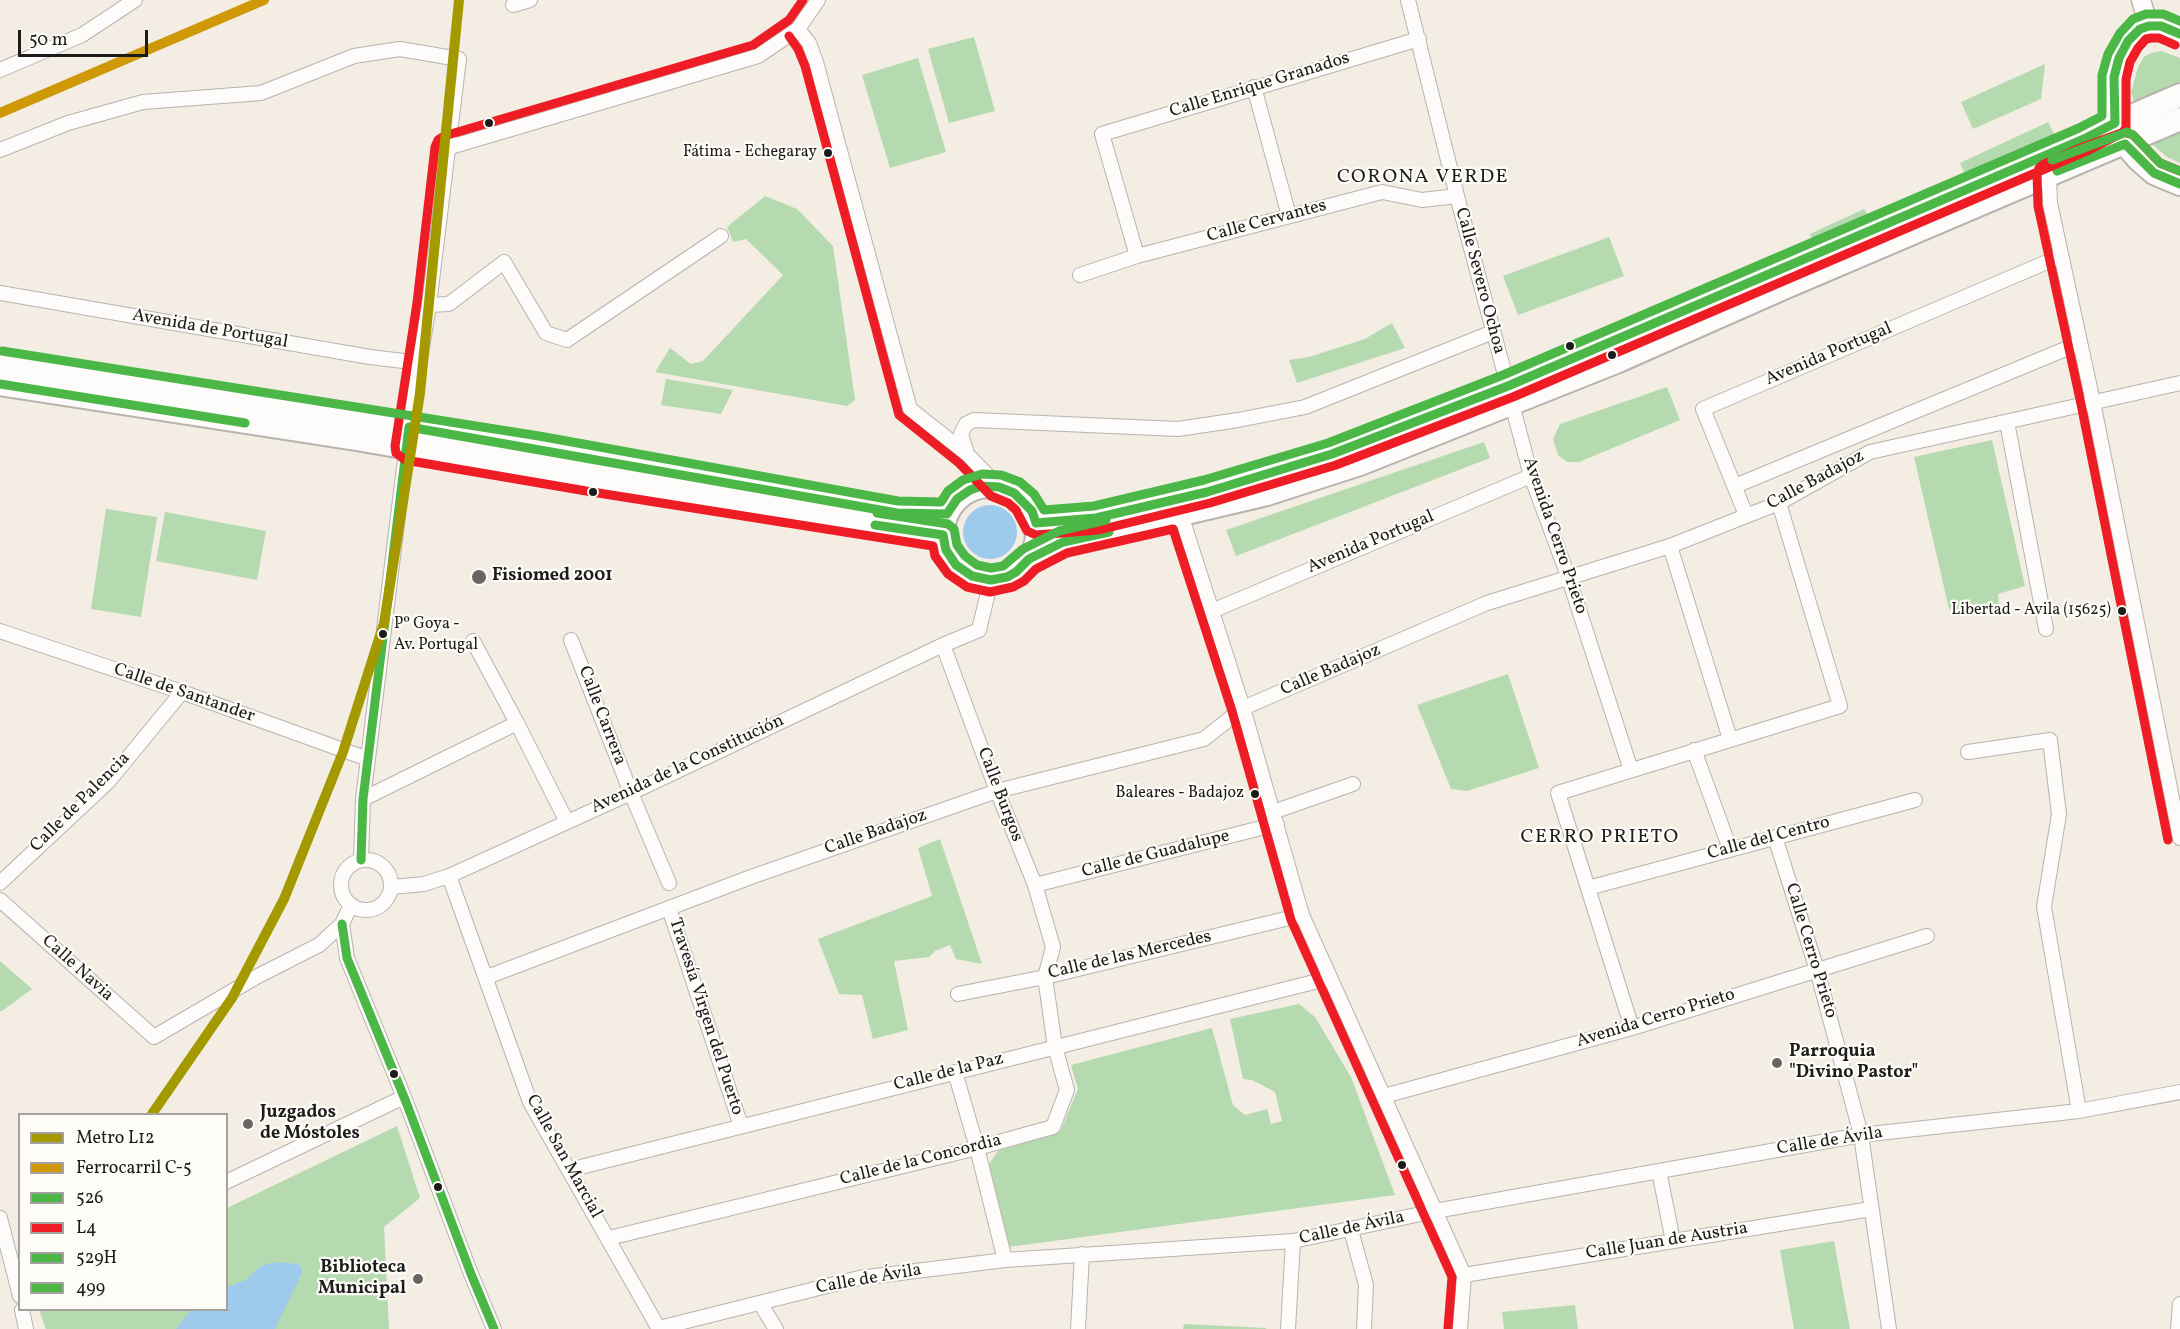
<!DOCTYPE html>
<html>
<head>
<meta charset="utf-8">
<style>
	body { margin:0 }
	#map { position:relative; width:2180px; height:1329px; overflow:hidden; background:#f3ede4; font-family:Vollkorn,serif }
	canvas { display:block }
	.legend { position:absolute; left:18px; top:1113px; width:210px; height:198px; box-sizing:border-box; background:#fdfcf7; border:2px solid #a3a29f; margin:0; padding:8px 10px; list-style:none; font-size:18px; color:#1c1c1c }
	.legend li { display:flex; align-items:center; gap:12px; height:30px }
	.legend b { width:30px; border:2px solid #a3a29f }
	.scale { position:absolute; left:18px; top:30px; width:130px; height:27px; box-sizing:border-box; border:3px solid #1c1c1c; border-top:0; padding-left:8px; font-size:18px; line-height:21px; white-space:nowrap; color:#1c1c1c; -webkit-text-stroke:4px #fdfcf7; paint-order:stroke }
</style>
</head>
<body>
<div id="map">
<canvas width="2180" height="1329"></canvas>
<ul class="legend">
<li><b style="height:8px;background:#a49a00"></b>Metro L12</li>
<li><b style="height:8px;background:#ce9806"></b>Ferrocarril C-5</li>
<li><b style="height:8px;background:#4ab747"></b>526</li>
<li><b style="height:8px;background:#ee1c25"></b>L4</li>
<li><b style="height:8px;background:#4ab747"></b>529H</li>
<li><b style="height:8px;background:#4ab747"></b>499</li>
</ul>
<div class="scale">50 m</div>
</div>
<script>
const c = document.querySelector('canvas').getContext('2d');
c.lineJoin = 'round';
function paint(path, color) {
  c.fillStyle = color;
  c.fill(path, 'evenodd');
}
function poly(rows) {
  const path = new Path2D();
  for (const r of rows) {
    if (r.length === 3) {
      path.moveTo(r[0] + r[2], r[1]);
      path.arc(r[0], r[1], r[2], 0, 2 * Math.PI);
      continue;
    }
    path.moveTo(r[0], r[1]);
    for (let i = 2; i < r.length; i += 2) path.lineTo(r[i], r[i + 1]);
  }
  return path;
}
function strokePath(path, color, width, dash) {
  c.strokeStyle = color;
  c.lineWidth = width;
  c.lineCap = dash ? 'butt' : 'round';
  c.setLineDash(dash || []);
  c.stroke(path);
}
function write(font, color, halo, rows, align = 'center') {
  c.font = font + ' Vollkorn,serif';
  c.lineWidth = 4.5;
  c.setLineDash([]);
  c.textBaseline = 'middle';
  c.strokeStyle = halo;
  c.fillStyle = color;
  for (const [text, x, y, turn = 0] of rows) {
    c.save();
    c.translate(x, y);
    c.rotate((+turn || 0) * Math.PI / 180);
    c.textAlign = isNaN(turn) ? turn : align;
    if (halo) c.strokeText(text, 0, 0);
    c.fillText(text, 0, 0);
    c.restore();
  }
}
const green = poly([
	[974,37,995,111,949,123,928,49],
	[2161,51,2180,58,2180,85,2137,102,2134,101,2131,93,2138,67,2144,57,2151,53],
	[918,58,946,152,890,168,862,75],
	[2045,64,2041,99,1973,129,1961,102],
	[2048,122,2056,138,1967,179,1960,163],
	[2180,127,2180,163,2167,157,2152,144,2154,139],
	[765,196,797,209,833,246,855,400,847,406,655,372,670,348,691,364,703,361,783,275,746,239,733,242,727,227],
	[1864,209,1869,216,1813,243,1810,234],
	[1609,237,1624,276,1518,315,1503,276],
	[1392,323,1405,348,1297,383,1289,360,1309,357,1365,339],
	[666,379,733,390,721,414,661,405],
	[1667,387,1680,420,1579,462,1567,462,1558,455,1553,439,1560,424],
	[1992,440,2025,586,1998,594,2000,613,1949,609,1914,457],
	[1484,442,1490,458,1236,556,1226,530],
	[106,509,157,517,141,617,91,609],
	[165,512,266,531,257,580,156,561],
	[1508,674,1539,768,1467,791,1451,789,1417,705],
	[940,839,982,964,956,959,950,945,935,951,929,957,894,961,908,1030,873,1039,862,995,839,994,818,939,932,896,918,848],
	[0,961,32,989,2,1011,0,1011],
	[1299,1004,1315,1017,1351,1077,1395,1195,1001,1248,989,1164,998,1151,1060,1132,1078,1089,1071,1065,1212,1028,1233,1105,1245,1115,1267,1109,1271,1124,1282,1121,1275,1092,1252,1080,1243,1079,1230,1019],
	[397,1126,420,1198,384,1227,389,1329,46,1329,39,1310,226,1310,227,1208],
	[1834,1241,1850,1329,1794,1329,1780,1250],
	[1575,1305,1578,1329,1504,1329,1502,1312],
	[1184,1324,1266,1328,1266,1329,1183,1329]
]);
const water = poly([
	[990,532,27],
	[274,1262,298,1264,301,1267,302,1273,275,1329,176,1329,191,1310,226,1310,227,1287,246,1280,261,1266]
]);
const minor = poly([
	[1408,0,1457,196,1508,386],
	[513,5,530,0],
	[798,29,809,43,816,62,910,409,967,454,999,487],
	[0,70,82,35,135,0],
	[1254,87,1289,216],
	[447,148,758,56,798,29,818,0],
	[0,150,68,123,143,102,261,93,354,56,400,49,459,59,429,305,409,427,368,759,363,799,361,860],
	[2049,175,2050,203,2093,402,2180,838],
	[1137,256,1102,134,1419,39],
	[1080,275,1137,256,1382,192,1422,200,1457,196],
	[0,293,370,357,420,363],
	[429,305,449,304,504,262,546,333,567,340,721,236],
	[1512,404,1531,476,1568,576,1631,770],
	[2007,422,2046,629],
	[967,454,961,434,966,424,974,420,1178,429,1238,420,1305,407,1493,332],
	[1735,486,2080,343],
	[1181,515,1243,708,1302,915,1464,1275,1460,1329],
	[1746,515,1703,409,2061,256],
	[1670,546,1730,739],
	[1212,611,1531,476],
	[0,631,182,692,368,759],
	[571,640,631,793,669,883],
	[473,641,517,723],
	[1694,750,1730,849],
	[1968,752,2050,740,2059,814,2044,907,2079,1111],
	[363,799,517,723,567,822],
	[1273,812,1353,784],
	[1775,837,1817,970,1861,1135,1889,1329],
	[366,885,25],
	[449,876,530,1102,659,1329],
	[0,883,108,782,182,692],
	[1035,885,1277,824],
	[392,887,424,884,449,876,631,793,943,645,979,630,991,580],
	[1588,888,1915,800],
	[0,900,154,1037,258,976,319,945,342,924,351,905],
	[669,908,741,1126],
	[342,924,347,958,406,1102,471,1274,494,1329],
	[487,977,751,877,997,791,1204,739,1243,708,1487,603,1670,546,1779,503,1870,452,2180,383],
	[958,994,1045,977,1302,915],
	[1632,1028,1558,793,1840,706,1779,503],
	[955,1072,977,1148,1005,1260],
	[1384,1096,1632,1028,1927,936],
	[569,1170,1330,978],
	[1659,1171,1673,1241],
	[226,1182,404,1097],
	[0,1218,20,1296],
	[1351,1230,1366,1285,1364,1329],
	[609,1238,977,1148,1053,1127,1067,1090,1055,1047,1045,977,1053,947,1035,885,997,791,943,645],
	[1464,1275,1871,1209],
	[760,1303,776,1329],
	[22,1310,26,1329],
	[659,1328,859,1278,1005,1260,1293,1241,1435,1211,1861,1135,2079,1111,2180,1092],
	[1078,1329,1082,1254],
	[1288,1329,1293,1241],
	[2178,1329,2180,1304]
]);
const tertiary = poly([
	[2141,0,2149,26]
]);
const primary = poly([
	[2180,34,2161,26,2149,26,2140,29,2128,41,2119,58,2114,77,2113,100,2115,123,2125,144,2139,160,2154,173,2180,184],
	[0,363,537,448,897,513,947,514],
	[0,384,356,439,594,480,943,535],
	[990,533,47],
	[1036,523,1096,518,1207,492,1332,454,1508,386,2180,95],
	[1029,559,1063,542,1267,494,1360,464,1616,362,1786,287,2180,119]
]);
const bus1 = poly([
	[2057,171,2125,144,2154,173,2180,184],
	[875,525,943,535,946,550,956,565,972,576,991,580,1007,577,1016,572,1029,559,1063,542,1109,532],
	[361,860,363,799,409,427,897,513,947,514,957,499,970,490,981,486,999,487,1014,493,1032,511,1036,523,1096,518,1207,492,1332,454,1508,386,2084,139,2115,123,2114,77,2119,58,2128,41,2140,29,2149,26,2161,26,2180,34],
	[342,924,347,958,406,1102,471,1274,494,1329]
]);
const bus2 = poly([
	[803,0,789,20,753,45,444,136,438,140,435,147,417,303,395,446,396,453,405,460,592,492,933,546,935,556,948,574,967,587,990,592,1013,587,1024,581,1036,569,1067,553,1173,529,1232,711,1291,920,1452,1277,1448,1328],
	[789,36,798,49,805,66,899,415,959,463,991,496,1008,503,1016,510,1027,531,1036,535,1099,530,1210,503,1336,465,1513,397,2089,150,2122,133,2126,128,2126,79,2130,62,2138,48,2146,39,2151,38,2159,38,2175,45],
	[2168,840,2081,404,2038,206,2037,174,2039,168,2044,164,2075,150,2124,132,2133,135,2160,163,2180,171]
]);
const bus3 = poly([
	[2052,160,2127,132,2133,135,2160,163,2180,171],
	[2,351,539,436,898,501,941,502,948,491,963,480,982,474,1001,475,1020,482,1034,494,1044,510,1094,506,1204,480,1328,443,1503,375,2079,128,2102,116,2102,75,2108,54,2120,33,2133,19,2146,14,2163,14,2180,21],
	[877,513,948,524,954,529,957,545,965,556,977,565,991,568,1003,566,1023,549,1059,531,1106,520]
]);
const bus4 = poly([
	[0,384,245,423]
]);
const rail1 = poly([
	[0,113,264,0]
]);
const metro1 = poly([
	[152,1114,232,998,284,899,343,752,384,623,420,393,459,0]
]);
const markers = [
	[489,123,5,"#1c1c1c"],
	[828,153,5,"#1c1c1c"],
	[1570,346,5,"#1c1c1c"],
	[1612,355,5,"#1c1c1c"],
	[593,492,5,"#1c1c1c"],
	[479,577,8,"#676562"],
	[2122,611,5,"#1c1c1c"],
	[383,634,5,"#1c1c1c"],
	[1255,794,5,"#1c1c1c"],
	[1777,1063,6,"#676562"],
	[394,1074,5,"#1c1c1c"],
	[248,1124,6,"#676562"],
	[1402,1165,5,"#1c1c1c"],
	[438,1187,5,"#1c1c1c"],
	[418,1279,6,"#676562"]
];
const busNames = [
	["Fátima - Echegaray",817,153],
	["Libertad - Avila (15625)",2111,611],
	["Pº Goya -",394,625,"left"],
	["Av. Portugal",394,646,"left"],
	["Baleares - Badajoz",1244,794]
];
const streetNames = [
	["Calle Enrique Granados",1260,86,-17],
	["Calle Cervantes",1267,222,-15],
	["Calle Severo Ochoa",1479,281,75],
	["Avenida de Portugal",210,330,10],
	["Avenida Portugal",1829,355,-23],
	["Calle Badajoz",1816,481,-28],
	["Avenida Cerro Prieto",1554,536,71],
	["Avenida Portugal",1371,543,-23],
	["Calle Badajoz",1331,671,-23],
	["Calle de Santander",184,694,19],
	["Calle Carrera",601,716,69],
	["Avenida de la Constitución",688,765,-25],
	["Calle Burgos",999,795,69],
	["Calle de Palencia",81,803,-45],
	["Calle Badajoz",876,833,-19],
	["Calle del Centro",1769,839,-15],
	["Calle de Guadalupe",1156,855,-14],
	["Calle Cerro Prieto",1810,951,73],
	["Calle de las Mercedes",1130,956,-13],
	["Calle Navia",77,969,42],
	["Travesía Virgen del Puerto",705,1017,72],
	["Avenida Cerro Prieto",1656,1019,-17],
	["Calle de la Paz",949,1073,-14],
	["Calle de Ávila",1830,1142,-9],
	["Calle San Marcial",563,1157,61],
	["Calle de la Concordia",921,1161,-14],
	["Calle de Ávila",1352,1229,-12],
	["Calle Juan de Austria",1667,1242,-9],
	["Calle de Ávila",869,1280,-10]
];
const poiNames = [
	["Fisiomed 2001",492,577],
	["Parroquia",1789,1053],
	["\"Divino Pastor\"",1789,1074],
	["Juzgados",260,1114],
	["de Móstoles",260,1135],
	["Biblioteca",406,1269,"right"],
	["Municipal",406,1290,"right"]
];
const neighbourhoodNames = [
	["CORONA VERDE",1423,178],
	["CERRO PRIETO",1600,838]
];
paint(green, '#b6dab0');
paint(water, '#9ecbec');
strokePath(minor, '#b7b3ae', 16);
strokePath(tertiary, '#b7b3ae', 21);
strokePath(primary, '#b7b3ae', 26);
strokePath(minor, '#fdfcfb', 14);
strokePath(tertiary, '#fdfcfb', 18);
strokePath(primary, '#fdfcfb', 22);
strokePath(bus1, '#4ab747', 9);
strokePath(bus2, '#ee1c25', 9);
strokePath(bus3, '#4ab747', 9);
strokePath(bus4, '#4ab747', 9);
strokePath(rail1, '#ce9806', 10);
strokePath(metro1, '#a49a00', 10);
for (const [x, y, r, color] of markers) {
  const dot = new Path2D();
  dot.arc(x, y, r, 0, 2 * Math.PI);
  c.fillStyle = color;
  c.fill(dot);
  strokePath(dot, '#fdfcf7', 2);
}
write('16px', '#1c1c1c', '#fdfcf7', busNames, 'right');
write('18px', '#1c1c1c', '#fdfcf7', streetNames);
write('bold 18px', '#1c1c1c', '#fdfcf7', poiNames, 'left');
c.letterSpacing = '1.5px';
write('20px', '#1c1c1c', '#fdfcf7', neighbourhoodNames);
c.letterSpacing = '0px';
</script>
</body>
</html>
